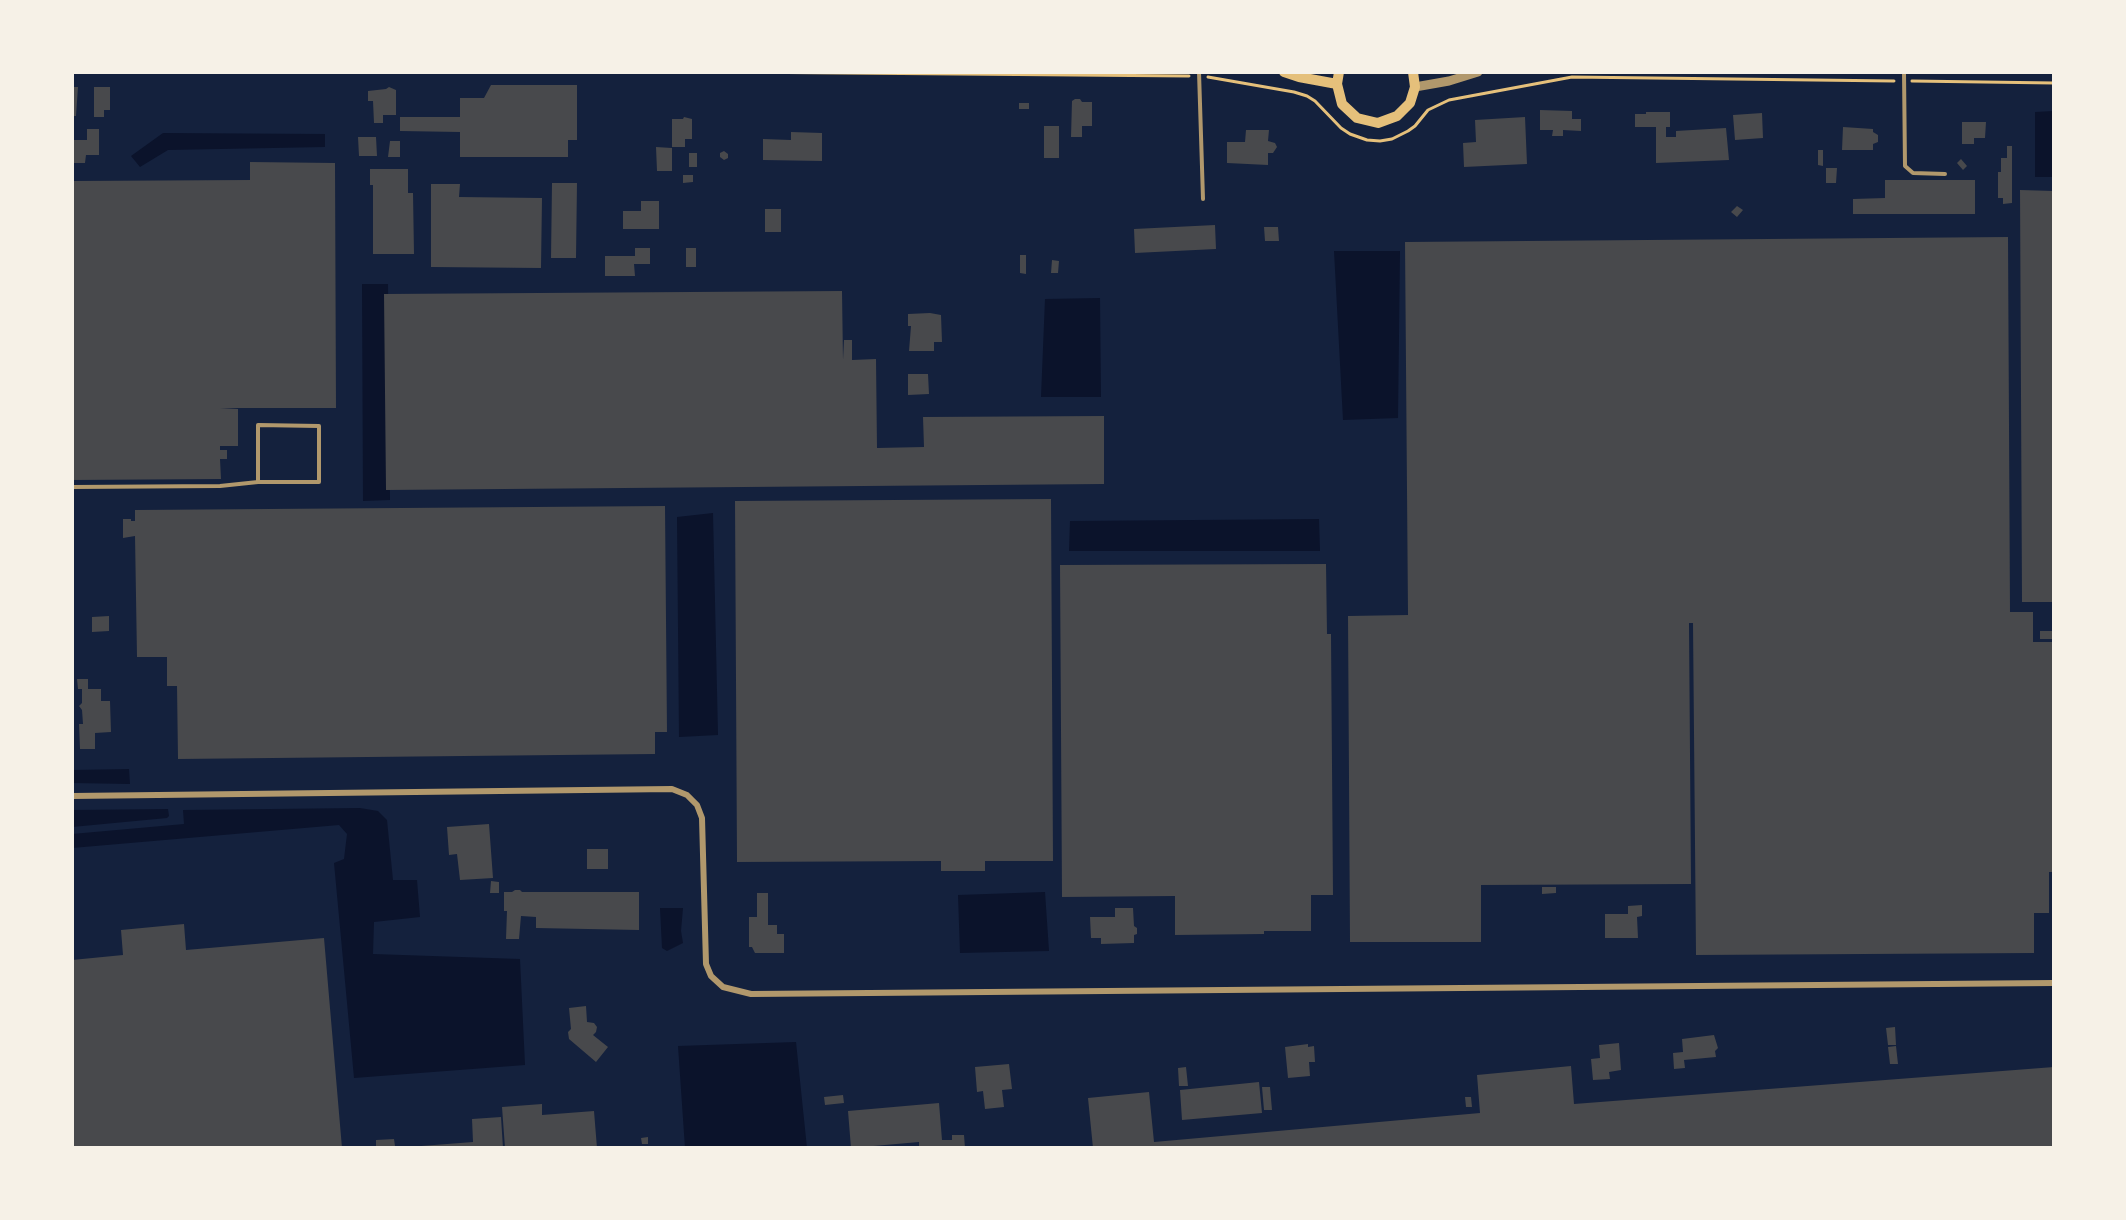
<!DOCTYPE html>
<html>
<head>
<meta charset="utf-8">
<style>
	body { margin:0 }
	#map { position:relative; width:2126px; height:1220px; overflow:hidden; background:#14213d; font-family:"Alegreya Sans",sans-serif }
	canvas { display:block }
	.frame { position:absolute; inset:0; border:74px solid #f6f1e7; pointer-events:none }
</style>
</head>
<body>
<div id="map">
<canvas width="2126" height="1220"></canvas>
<div class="frame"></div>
</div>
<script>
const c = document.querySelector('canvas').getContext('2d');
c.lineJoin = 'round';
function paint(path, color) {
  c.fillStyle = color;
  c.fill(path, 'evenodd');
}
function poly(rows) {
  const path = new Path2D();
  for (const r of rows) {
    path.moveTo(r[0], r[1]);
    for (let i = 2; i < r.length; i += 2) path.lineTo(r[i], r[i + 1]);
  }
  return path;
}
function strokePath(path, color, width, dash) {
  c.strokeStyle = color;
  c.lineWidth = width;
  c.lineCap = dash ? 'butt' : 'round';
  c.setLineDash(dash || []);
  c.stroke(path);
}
const water = poly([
	[2054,111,2054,177,2035,177,2035,112],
	[163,133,325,134,325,147,168,150,140,167,131,156],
	[1334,251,1400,251,1398,418,1343,420],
	[362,284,388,284,390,500,363,501],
	[1100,298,1101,397,1041,397,1045,299],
	[713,513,718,735,679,737,677,517],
	[1319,519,1320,551,1069,551,1070,521],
	[129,769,130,784,72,783,72,770],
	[360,808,378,811,387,820,393,880,417,880,420,917,374,922,373,954,520,959,525,1065,354,1078,334,863,344,859,347,834,339,825,72,848,72,834,184,824,183,810],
	[168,809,169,816,167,818,72,827,72,810],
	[1045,892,1049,951,960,953,958,895],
	[660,908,683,908,681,931,683,943,667,951,662,948],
	[796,1042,807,1148,685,1148,678,1046]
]);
const building = poly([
	[491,85,577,85,577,140,568,140,568,157,460,157,460,132,400,131,400,117,460,117,460,98,484,98],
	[72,87,78,87,76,116,72,116],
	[94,87,110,87,110,110,104,110,104,117,94,117],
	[389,87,396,90,396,115,383,115,383,123,374,123,373,101,368,101,368,91,386,89],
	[1075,99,1080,99,1082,102,1092,102,1092,126,1082,126,1082,137,1071,137,1072,101],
	[1019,103,1029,103,1029,109,1019,109],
	[1540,110,1572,111,1572,119,1581,119,1581,131,1563,130,1563,136,1552,136,1553,130,1540,130],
	[1646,112,1670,112,1670,127,1666,127,1666,137,1676,137,1676,131,1726,128,1729,160,1656,163,1656,127,1635,127,1635,114,1646,114],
	[1762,113,1763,138,1735,140,1733,115],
	[684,117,692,119,692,139,685,139,685,147,672,147,672,119,683,119],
	[1525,117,1527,164,1464,167,1463,143,1476,142,1475,120],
	[1962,122,1986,122,1985,138,1974,138,1974,144,1962,144],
	[1044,126,1059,126,1059,158,1044,158],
	[1843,127,1873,129,1873,132,1878,135,1878,142,1873,144,1873,150,1842,150],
	[87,129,99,129,99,155,86,155,85,163,72,163,72,140,87,140],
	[1246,130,1269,130,1268,141,1275,143,1277,147,1273,153,1268,153,1268,165,1227,163,1227,142,1245,142],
	[791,132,822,133,822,161,763,160,763,139,791,140],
	[358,137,376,137,377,156,359,156],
	[390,141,400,141,400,157,388,157],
	[2007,146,2012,146,2012,203,2003,204,2003,198,1998,198,1998,172,2001,172,2001,158,2007,158],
	[656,147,672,148,672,171,657,171],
	[1818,150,1823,150,1823,166,1818,165],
	[724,151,728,154,728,158,724,160,720,157,720,153],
	[689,153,697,153,697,167,689,167],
	[1961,159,1967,166,1963,170,1957,163],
	[250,162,335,163,336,408,220,408,238,409,238,446,220,446,220,450,227,450,227,459,220,459,221,479,72,480,72,181,250,180],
	[1826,168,1837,168,1836,183,1826,183],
	[370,169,408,169,408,193,413,193,414,254,373,254,373,185,370,185],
	[683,175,693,175,693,182,683,183],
	[1885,180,1975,180,1975,214,1853,214,1853,199,1885,198],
	[552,183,577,183,576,258,551,258],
	[431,184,460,184,459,197,542,198,541,268,431,267],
	[2020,190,2054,191,2054,602,2022,602],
	[641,201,659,201,659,229,623,229,623,211,641,211],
	[1737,206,1743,210,1737,217,1731,212],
	[765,209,781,209,781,232,765,232],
	[1215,225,1216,249,1135,253,1134,229],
	[1264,227,1278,227,1279,241,1265,241],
	[2008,237,2010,612,2033,612,2033,642,2054,642,2054,872,2049,872,2049,913,2034,913,2034,953,1696,955,1693,623,1689,623,1691,884,1481,885,1481,942,1350,942,1348,616,1408,615,1405,242],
	[635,248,650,248,650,264,634,264,635,276,605,276,605,256,635,256],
	[686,248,696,248,696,267,686,267],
	[1020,255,1026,255,1026,274,1020,273],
	[1052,260,1059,261,1058,273,1051,273],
	[842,291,843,360,844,340,852,340,852,360,876,359,877,448,924,447,923,417,1104,416,1104,484,386,490,384,294],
	[930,313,941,315,942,342,934,342,934,351,909,351,911,326,908,326,908,314],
	[908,374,928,374,929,394,908,395],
	[1051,499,1053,861,985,861,985,871,941,871,941,861,737,862,735,501],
	[665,506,667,732,655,732,655,754,178,759,177,686,167,686,167,657,137,657,135,536,123,538,123,519,131,519,131,521,135,521,135,510],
	[1326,564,1327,634,1331,634,1333,895,1311,895,1311,931,1264,931,1264,934,1175,935,1175,896,1062,897,1060,565],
	[109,616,109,631,92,632,92,617],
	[2040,631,2054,631,2054,639,2040,639],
	[77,679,88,679,88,689,101,689,101,701,110,701,111,732,95,733,95,749,80,749,79,724,83,724,82,710,79,706,82,703,82,689,78,689],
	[489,824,493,878,460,880,457,854,449,855,447,827],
	[587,849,608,849,608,869,587,869],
	[491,881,499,882,499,893,490,893],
	[1542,887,1556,887,1556,893,1542,894],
	[515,890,520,890,522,892,639,892,639,930,536,928,536,917,521,916,519,939,506,939,507,911,504,911,504,892,512,892],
	[757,893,768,893,768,925,777,925,777,934,784,934,784,953,755,953,752,947,749,947,749,917,757,917],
	[1642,905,1642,916,1637,917,1638,938,1605,938,1605,914,1628,914,1628,906],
	[1115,908,1133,908,1134,926,1137,928,1137,934,1134,935,1134,943,1101,944,1101,938,1091,938,1090,917,1115,917],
	[184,924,186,950,324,938,342,1148,72,1148,72,960,123,955,121,930],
	[586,1006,587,1022,594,1023,597,1027,596,1032,593,1035,608,1047,596,1062,569,1039,568,1032,571,1029,569,1008],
	[1895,1027,1896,1045,1888,1045,1886,1028],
	[1714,1035,1718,1048,1715,1051,1716,1057,1684,1060,1685,1068,1674,1069,1673,1053,1683,1052,1682,1039],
	[1619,1043,1621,1070,1609,1072,1610,1079,1593,1080,1591,1059,1600,1058,1599,1045],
	[1308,1044,1308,1047,1314,1046,1315,1062,1309,1062,1310,1076,1288,1078,1285,1047],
	[1896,1046,1898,1064,1890,1064,1888,1047],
	[1009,1064,1012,1089,1002,1090,1004,1107,985,1109,983,1091,977,1092,975,1067],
	[1571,1066,1574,1104,2054,1067,2054,1148,1093,1148,1088,1098,1149,1092,1154,1142,1480,1113,1477,1075],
	[1186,1067,1188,1086,1179,1086,1178,1068],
	[1259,1082,1262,1113,1182,1120,1180,1090],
	[1262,1087,1270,1087,1272,1110,1264,1110],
	[843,1095,844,1103,825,1105,824,1097],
	[1465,1097,1471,1097,1472,1107,1466,1107],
	[939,1103,942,1140,952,1140,952,1135,964,1135,965,1148,919,1148,919,1142,851,1148,848,1111],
	[542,1104,542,1115,594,1111,597,1148,505,1148,502,1107],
	[501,1117,503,1148,421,1148,421,1146,473,1142,472,1119],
	[648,1137,648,1144,642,1144,641,1138],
	[394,1139,395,1146,376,1148,376,1140]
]);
const path = poly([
	[729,72,1189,76],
	[1208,77,1294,92,1307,96,1315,101,1341,128,1350,134,1367,140,1380,141,1392,139,1408,131,1415,126,1428,110,1449,100,1572,77,1894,81],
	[1912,81,2054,83]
]);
const service = poly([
	[1199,72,1203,199],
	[1904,72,1905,166,1913,173,1945,174],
	[72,487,220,486,258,482,319,482,319,426,258,425,258,482]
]);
const minor = poly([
	[72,796,672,789,687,795,697,805,702,818,706,964,711,976,723,987,751,994,2054,983]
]);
const tertiary = poly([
	[1415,87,1449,81,1478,72]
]);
const secondary = poly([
	[1284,72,1299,77,1337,84],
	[1339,72,1337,84,1342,104,1357,118,1378,123,1397,116,1410,103,1415,87,1413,72]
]);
paint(water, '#0b132b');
paint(building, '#48494c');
strokePath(path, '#e5c07b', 3);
strokePath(service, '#b1986c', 4);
strokePath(minor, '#b1986c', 6);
strokePath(tertiary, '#b1986c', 9);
strokePath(secondary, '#e5c07b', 10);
</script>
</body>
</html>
